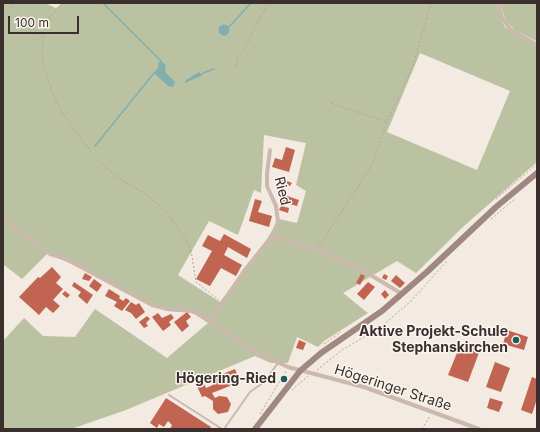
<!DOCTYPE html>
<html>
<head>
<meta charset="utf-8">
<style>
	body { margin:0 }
	#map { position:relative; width:540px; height:432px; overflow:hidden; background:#f3eae2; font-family:Inter,sans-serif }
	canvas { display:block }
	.frame { position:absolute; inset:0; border:4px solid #3a2f2c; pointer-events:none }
	.scale { position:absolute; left:8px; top:16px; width:71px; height:18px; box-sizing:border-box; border:2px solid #3a2f2c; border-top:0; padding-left:5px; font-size:12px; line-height:14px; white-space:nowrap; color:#3a2f2c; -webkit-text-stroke:3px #faf4ef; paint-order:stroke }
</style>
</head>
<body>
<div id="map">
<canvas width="540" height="432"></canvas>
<div class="frame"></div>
<div class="scale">100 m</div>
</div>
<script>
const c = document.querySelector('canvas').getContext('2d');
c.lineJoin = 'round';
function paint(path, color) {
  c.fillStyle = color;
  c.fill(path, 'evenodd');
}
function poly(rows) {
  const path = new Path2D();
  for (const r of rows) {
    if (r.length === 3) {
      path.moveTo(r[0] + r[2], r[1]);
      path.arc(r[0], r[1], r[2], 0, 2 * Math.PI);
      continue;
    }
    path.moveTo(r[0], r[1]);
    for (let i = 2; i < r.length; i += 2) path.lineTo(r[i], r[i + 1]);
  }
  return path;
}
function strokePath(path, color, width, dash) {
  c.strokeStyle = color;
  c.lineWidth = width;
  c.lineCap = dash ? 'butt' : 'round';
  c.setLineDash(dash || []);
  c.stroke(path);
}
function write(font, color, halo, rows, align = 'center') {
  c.font = font + ' Inter,sans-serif';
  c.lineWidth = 3;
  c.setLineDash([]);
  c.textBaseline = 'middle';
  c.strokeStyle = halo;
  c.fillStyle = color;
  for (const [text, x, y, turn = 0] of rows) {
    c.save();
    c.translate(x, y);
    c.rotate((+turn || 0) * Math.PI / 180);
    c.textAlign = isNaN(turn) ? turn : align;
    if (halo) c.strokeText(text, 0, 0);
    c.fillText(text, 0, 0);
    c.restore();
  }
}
const green = poly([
	[3,3,45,3,56,8,62,3,498,3,500,17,505,27,537,46,537,162,464,226,416,273,397,261,343,293,368,313,324,341,318,347,297,337,288,363,271,363,255,356,126,410,71,429,3,429,3,341,24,318,43,336,75,337,95,309,167,358,208,323,191,312,167,311,75,265,47,254,22,279,3,264],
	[420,53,510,91,477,170,387,132],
	[264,135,306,143,296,185,306,191,297,223,279,219,267,239,220,302,178,275,209,221,238,235,254,190,261,193],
	[502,3,537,3,536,41,515,30,508,23,503,14]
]);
const water = poly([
	[224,30,5.5],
	[161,61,166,65,165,72,175,82,173,87,168,86,154,73,158,68,159,62],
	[199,72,203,75,185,83,186,80]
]);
const stream = poly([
	[103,3,161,61],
	[229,27,251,3],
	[203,73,214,69],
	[95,146,154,73]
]);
const building = poly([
	[286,147,295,150,289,172,272,167,275,158,282,160],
	[280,178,292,183,290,186,279,182],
	[284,195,299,200,297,206,282,202],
	[255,199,262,201,258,212,272,216,269,227,249,221],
	[281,206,289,208,288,213,279,210],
	[224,234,251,249,247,258,228,247,224,255,242,265,236,276,221,268,210,286,196,279,212,251,202,246,208,235,220,241],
	[52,267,61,277,56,283,63,289,53,300,60,306,53,313,46,307,39,315,19,297,38,277,40,278],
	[85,273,92,277,89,281,82,279],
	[361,274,365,276,360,285,356,283],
	[384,274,388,276,386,280,382,278],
	[396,275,405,283,400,288,391,281],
	[94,279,102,285,97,292,89,286],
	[74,282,93,295,87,304,78,296,81,292,72,286],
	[368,282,375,287,364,300,357,294],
	[109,289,120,296,119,298,123,301,126,298,130,301,122,311,114,306,117,302,105,296],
	[385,290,389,295,385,299,381,294],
	[65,291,70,295,67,298,62,294],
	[131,302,136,305,139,303,145,312,136,319,131,313,125,310],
	[187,312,191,317,186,321,189,326,182,332,174,322],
	[158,313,162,318,171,314,174,318,169,322,171,325,163,331,152,317],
	[147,316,150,319,146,323,148,326,144,328,139,322],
	[507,330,528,337,524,350,503,344],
	[299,340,306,343,303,350,296,348],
	[461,343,480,350,468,382,448,375],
	[495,362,510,368,501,392,486,387],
	[235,369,240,382,212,393,215,398,219,396,227,397,231,404,228,412,218,414,213,409,213,401,205,396,202,397,196,384,203,382,206,388,213,385,210,379],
	[532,377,537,379,537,399,532,414,521,410],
	[166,398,211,427,210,429,170,429,172,425,168,421,164,427,159,424,157,428,150,423],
	[490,398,503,402,499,412,487,408]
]);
const path = poly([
	[9,3,13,10,43,38],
	[64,3,50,17,45,27,42,47,43,63,52,91,61,111,91,152,105,167,119,178,150,197,166,211,186,239,191,250,196,282,219,300],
	[235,66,238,56,243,51,268,3],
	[331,103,387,122],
	[496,199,537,164],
	[491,219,516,198],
	[319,246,371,167,387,122,413,66,431,3],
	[324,344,341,332],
	[317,370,342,350,376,330,388,321,411,301,447,261],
	[283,375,286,377,284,379],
	[292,390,308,376],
	[260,414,286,371],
	[422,429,430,416]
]);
const lane = poly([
	[169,395,222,429],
	[224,429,250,392,264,382,278,363]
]);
const street = poly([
	[500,3,501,16,510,29,537,45],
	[270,150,267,173,267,186,276,206,278,222,272,236],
	[3,219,50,254,64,258,152,305,168,309,191,311,199,314,255,352,288,367,364,387,479,429],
	[210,322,244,271,272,236,319,251,359,268,402,294]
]);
const secondary = poly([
	[255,429,300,371,321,353,382,311,428,271,496,207,537,173]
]);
const markers = [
	[516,340,4,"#225b5a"],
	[284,379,4,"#225b5a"]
];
const streetNames = [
	["Ried",282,191,76],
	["Högeringer Straße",393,388,18]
];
const poiNames = [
	["Aktive Projekt-Schule",508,332],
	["Stephanskirchen",508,348],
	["Högering-Ried",276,379]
];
paint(green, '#bac2a2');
paint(water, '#82afae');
strokePath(stream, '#82afae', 1.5);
paint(building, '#c16452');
strokePath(path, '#b7a398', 1, [2, 2]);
strokePath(lane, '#cbb9ae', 2);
strokePath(street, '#cbb9ae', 4);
strokePath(secondary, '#9f887f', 6);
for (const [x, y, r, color] of markers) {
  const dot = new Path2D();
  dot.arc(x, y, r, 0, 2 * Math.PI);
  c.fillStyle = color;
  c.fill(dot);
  strokePath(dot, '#faf4ef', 1.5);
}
write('14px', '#3a2f2c', '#faf4ef', streetNames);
write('bold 14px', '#3a2f2c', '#faf4ef', poiNames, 'right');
</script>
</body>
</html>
